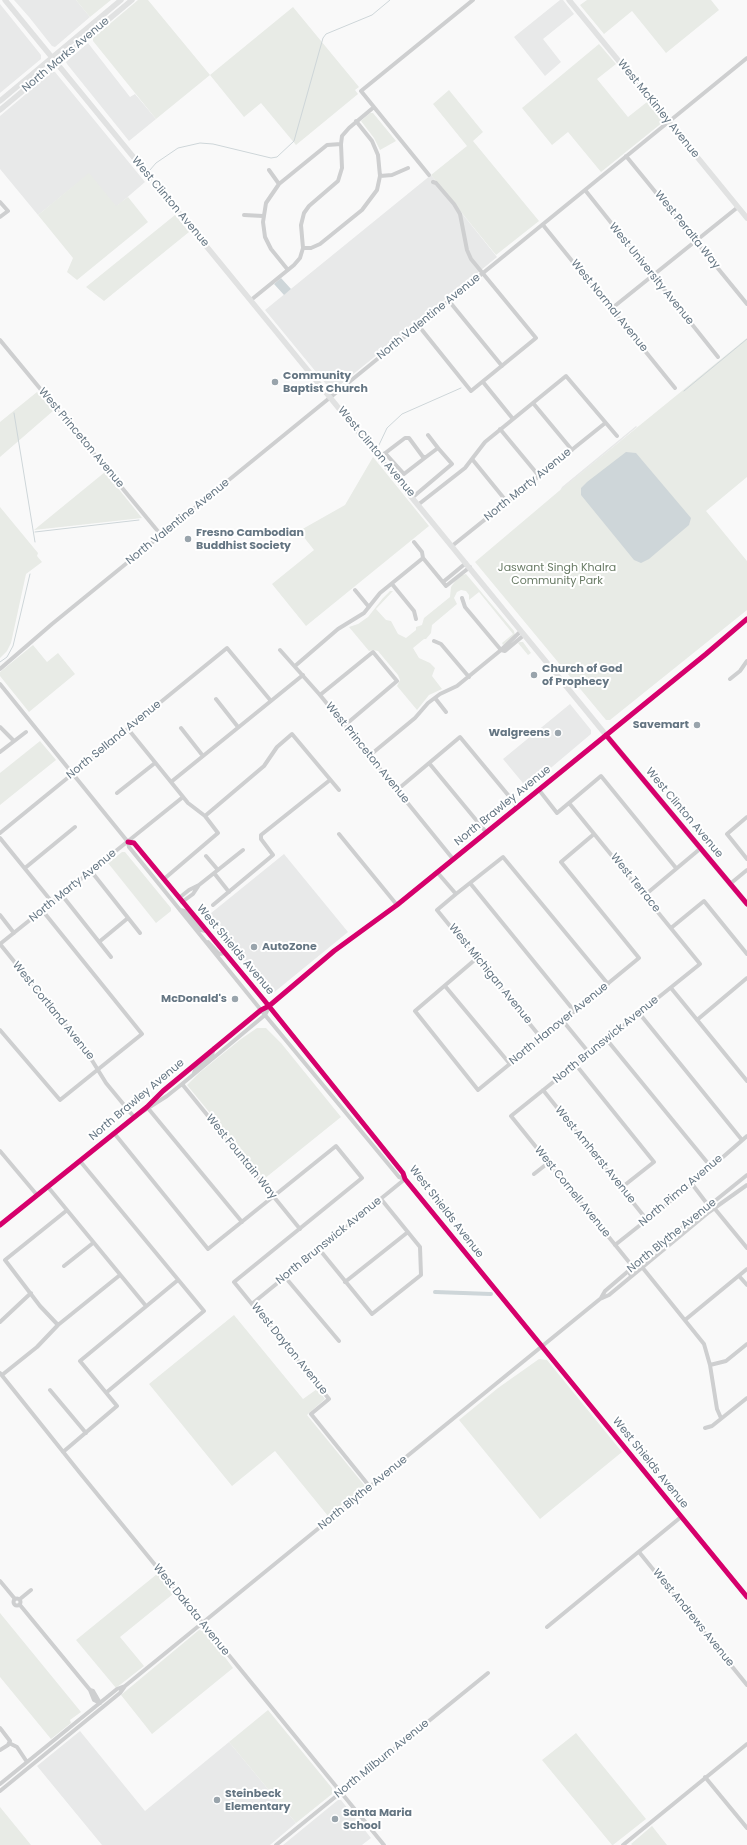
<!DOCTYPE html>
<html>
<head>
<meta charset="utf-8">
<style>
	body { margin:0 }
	canvas { display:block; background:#f9f9f9 }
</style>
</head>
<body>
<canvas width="747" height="1845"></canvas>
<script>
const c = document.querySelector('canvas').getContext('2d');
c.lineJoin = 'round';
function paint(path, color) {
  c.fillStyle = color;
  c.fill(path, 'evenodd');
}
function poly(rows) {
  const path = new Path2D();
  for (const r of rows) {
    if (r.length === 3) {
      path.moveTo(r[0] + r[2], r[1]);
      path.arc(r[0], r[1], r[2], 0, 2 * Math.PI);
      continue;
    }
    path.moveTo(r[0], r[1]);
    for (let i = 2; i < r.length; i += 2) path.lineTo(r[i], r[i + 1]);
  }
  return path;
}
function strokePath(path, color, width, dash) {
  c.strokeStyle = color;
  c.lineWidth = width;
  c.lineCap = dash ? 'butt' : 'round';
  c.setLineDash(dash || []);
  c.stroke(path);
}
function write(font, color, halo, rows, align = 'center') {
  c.font = font + ' Poppins,sans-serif';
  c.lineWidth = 4;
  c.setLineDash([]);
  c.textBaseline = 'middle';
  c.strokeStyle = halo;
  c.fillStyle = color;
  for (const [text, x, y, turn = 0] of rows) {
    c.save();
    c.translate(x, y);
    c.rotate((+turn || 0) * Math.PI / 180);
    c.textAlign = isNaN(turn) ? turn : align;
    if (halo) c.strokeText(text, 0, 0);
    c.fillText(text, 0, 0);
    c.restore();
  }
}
const built = poly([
	[14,0,76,0,90,17,55,47,52,46,29,17],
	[560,0,563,0,574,14,543,39,561,62,545,76,514,37],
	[0,4,41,55,41,59,0,93],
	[88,43,130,97,135,94,156,119,129,141,67,64,66,62],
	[52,72,55,72,145,182,116,207,89,174,38,215,0,169,0,116],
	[431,175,497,257,335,389,330,389,265,310],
	[636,426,637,427,560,491,562,487],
	[570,704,591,730,591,734,527,788,503,759],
	[284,854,348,932,272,994,269,993,205,918],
	[80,1731,145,1811,229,1742,296,1823,270,1845,102,1845,37,1766],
	[338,1800,341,1800,371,1838,362,1845,283,1845]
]);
const green = poly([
	[76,0,111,0,90,17],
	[138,0,148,0,210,75,293,7,359,87,355,90,358,94,296,145,261,103,244,117,210,75,156,119,93,41,93,38],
	[587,0,711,0,719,10,666,53,632,11,604,34,580,5],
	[599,44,616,64,597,79,628,117,647,102,663,122,601,172,568,132,552,145,522,108],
	[449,90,483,132,473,141,539,221,496,255,431,175,467,146,433,104],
	[370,113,373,113,396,141,380,150,374,138,361,121],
	[89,173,116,206,128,197,148,222,77,280,67,272,73,258,38,215],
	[175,215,189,232,104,301,86,287],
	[747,338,747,477,706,511,747,561,747,610,610,720,606,720,475,562,559,491],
	[37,392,53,411,0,457,0,422],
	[373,457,429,526,306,626,272,584,314,550,299,531,345,505],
	[105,472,142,518,34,530],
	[0,507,38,553,37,556,42,562,26,574,11,643,7,651,0,658],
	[466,574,514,631,515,635,503,645,502,643,513,634,479,592,469,600,469,595,466,591,461,590,457,592,454,598,457,604,432,625,431,633,426,639,424,639,413,648,419,658,430,663,435,668,432,676,442,689,429,695,417,710,397,686,400,680,398,675,378,651,373,650,369,651,349,627,358,624,368,617,383,598,390,591,393,591,376,609,386,620,391,621,398,634,406,638,416,630,416,627,422,625,424,618,450,597,451,587,456,580,462,575],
	[520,642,523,642,531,653,528,655,518,643],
	[33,645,47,662,58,653,75,674,29,712,0,676,0,672],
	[40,741,56,760,0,805,0,773],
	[122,852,125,852,171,908,171,911,156,923,108,863],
	[257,1028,266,1028,281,1043,341,1117,264,1179,187,1085,199,1073,241,1039],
	[234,1315,303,1399,317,1389,325,1399,307,1415,365,1486,328,1516,275,1451,232,1486,149,1384],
	[539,1359,547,1360,622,1452,540,1519,459,1420,498,1388],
	[157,1574,173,1594,120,1637,144,1666,116,1688,76,1640],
	[0,1613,81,1712,70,1720,71,1723,51,1739,0,1677],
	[199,1630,206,1632,233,1668,152,1734,121,1695],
	[268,1710,332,1788,332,1794,296,1823,229,1742],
	[576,1733,646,1819,613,1845,612,1845,542,1760],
	[0,1807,31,1845,0,1845],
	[652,1826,667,1845,632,1845,631,1844]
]);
const water = poly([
	[281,278,291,289,284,295,274,284],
	[626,452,636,453,691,518,689,525,649,559,641,563,634,560,581,495,581,488,587,482]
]);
const stream = poly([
	[150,170,156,163,178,148,200,143,213,144,271,158,277,157,294,141,323,38,326,34,372,15,390,0],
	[684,391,747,339],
	[14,413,35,542],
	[378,447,387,428,402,414,461,388],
	[35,532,139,520],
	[0,662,7,657,13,646,30,574]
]);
const canal = poly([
	[435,1292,491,1294]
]);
const minor = poly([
	[626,156,747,304],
	[269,170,279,184],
	[429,175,361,91,473,0],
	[380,176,392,175,408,168],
	[585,190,718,357],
	[0,202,8,211,0,217],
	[244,215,263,216],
	[543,225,675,388],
	[303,248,311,248,320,244,362,210,377,190,380,176,378,155,372,141,356,121],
	[288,270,271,249,265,237,263,222,266,203,279,184,327,145,341,144],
	[251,300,294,265,300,258,303,248,301,225,304,213,309,206,338,181,342,168,341,144,342,136,349,128,374,107],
	[449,301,502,366],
	[611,309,738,207],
	[418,325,471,391,536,338,471,259,467,250,460,214,454,204,436,183,433,182],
	[0,340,161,535],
	[483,382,513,419],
	[533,403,572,450],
	[500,429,539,476],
	[385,453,404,474,426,457],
	[380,457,405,438,409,438,423,457,426,457,438,448,428,435],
	[472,459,507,502],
	[413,497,452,464,438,448],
	[419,504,465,468,485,442,566,376,617,436],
	[414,542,422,552,423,558,446,586,470,567],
	[452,546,604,424],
	[443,582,466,563],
	[392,584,414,611,416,619],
	[355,590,369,607],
	[462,598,465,607,501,650],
	[434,641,441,644,469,677],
	[280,650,320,695,453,859],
	[501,650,505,651,524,635],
	[295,666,338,629,364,613,380,593,423,558],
	[0,669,52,624,747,58],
	[730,679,740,671,747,661],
	[0,684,128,842,129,847,265,1015,399,1177,405,1179],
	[320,695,373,652,397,681,344,726],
	[435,698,446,712],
	[216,699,238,727],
	[0,727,14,741],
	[181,728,203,756],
	[128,729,188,803,205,816,218,833,164,879],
	[0,752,26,732],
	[369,756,415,718,428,703,440,694,457,686,501,650,521,631],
	[429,763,486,832],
	[171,782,303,675],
	[397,790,460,737,518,807],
	[539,790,557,813,601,776,676,868],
	[117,793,155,763],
	[569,803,700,964,511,1116,633,1267,630,1274],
	[205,816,264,766,277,747,292,734,339,790],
	[747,817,727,834,747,859],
	[0,833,227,648,271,701],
	[339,834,397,905],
	[0,838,52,902],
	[128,842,134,843,264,1000,403,1173,405,1179,747,1597],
	[206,856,218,870],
	[25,868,75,827],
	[91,871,140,933],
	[437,872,456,894],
	[214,873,229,892],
	[470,883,575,1012],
	[730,884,747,870],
	[199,885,243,850],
	[61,894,111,957],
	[645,895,701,848],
	[179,898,189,890,199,885,193,894,182,902],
	[213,905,273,855,261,839,261,835,330,780],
	[180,910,185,911,201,930,206,931],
	[0,915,14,933],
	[671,928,704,901,747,954],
	[99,942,128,918],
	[208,942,219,954,225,953],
	[0,944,183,797],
	[0,944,85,1049,106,1083,134,1117],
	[477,958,415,1011,478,1090,639,958,561,862,594,834],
	[445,986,510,1064],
	[671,988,747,1081],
	[639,1013,742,1140],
	[697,1020,747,978],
	[563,1021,590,1054],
	[0,1030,60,1100,142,1034,42,910],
	[542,1039,437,910,456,894,503,857,608,984],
	[607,1040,711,1167],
	[576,1065,654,1162,621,1188],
	[194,1073,196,1068,212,1055,214,1048],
	[182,1084,300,1229],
	[543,1090,647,1220],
	[147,1107,163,1091,261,1010,269,1006,334,951,397,905,706,654,747,619],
	[147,1107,242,1222],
	[114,1133,208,1249,336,1146,362,1178,234,1282,329,1399,311,1414,370,1487],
	[0,1151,37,1195],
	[80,1161,204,1311,107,1392],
	[534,1174,548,1163],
	[692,1184,708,1205,715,1209,747,1248],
	[48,1187,146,1306],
	[0,1225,134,1117,167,1096,182,1084,265,1015,269,1007],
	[615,1245,692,1184,747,1136],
	[319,1249,372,1314,421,1275,420,1247,381,1199],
	[642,1265,642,1267,704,1344,710,1365,717,1409,721,1418],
	[64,1266,93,1243],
	[739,1276,747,1285],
	[285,1277,339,1341],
	[345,1282,408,1232],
	[601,1298,605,1291,633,1267,747,1175],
	[253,1303,405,1179],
	[685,1320,747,1269],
	[0,1322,31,1293],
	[58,1325,40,1306,5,1260,66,1211],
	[710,1365,726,1361,747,1344],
	[0,1373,80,1473,384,1845],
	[2,1375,37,1347,58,1325,120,1275],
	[50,1390,86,1433],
	[705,1428,712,1426,747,1398],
	[63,1452,117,1406,80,1361,178,1280],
	[639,1552,747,1685],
	[0,1581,15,1599],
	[17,1602,3.5],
	[20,1599,31,1590],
	[20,1605,90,1690,94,1700,100,1703],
	[547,1627,681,1517],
	[90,1690,93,1691,100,1703],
	[0,1728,10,1741,8,1745,0,1750],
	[9,1743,17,1747,27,1762],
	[705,1777,747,1828],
	[0,1784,117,1689,125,1686],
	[0,1791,120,1693,125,1686,600,1299,609,1295,709,1212,747,1185],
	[276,1845,488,1673],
	[623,1845,747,1744]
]);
const major = poly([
	[5,0,606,735,747,904],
	[569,0,747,218],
	[0,101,121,0],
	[0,110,132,0]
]);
const cycleway = poly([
	[606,735,747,904],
	[128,842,134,843,264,1000,403,1173,405,1179,747,1597],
	[0,1225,147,1107,163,1091,261,1010,269,1006,334,951,397,905,706,654,747,619]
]);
const markers = [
	[275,382,4,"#99a4ac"],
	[188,539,4,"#99a4ac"],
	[534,675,4,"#99a4ac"],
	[697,725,4,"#99a4ac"],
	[558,733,4,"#99a4ac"],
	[254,947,4,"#99a4ac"],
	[235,999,4,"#99a4ac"],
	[217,1800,4,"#99a4ac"],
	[335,1819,4,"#99a4ac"]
];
const streetNames = [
	["North Marks Avenue",66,55,-40],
	["West McKinley Avenue",658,109,51],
	["West Clinton Avenue",170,202,50],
	["West Peralta Way",687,230,51],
	["West University Avenue",651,274,51],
	["West Normal Avenue",609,306,51],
	["North Valentine Avenue",429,317,-39],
	["West Princeton Avenue",81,438,50],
	["West Clinton Avenue",376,452,50],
	["North Marty Avenue",528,485,-39],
	["North Valentine Avenue",178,522,-39],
	["North Selland Avenue",114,740,-39],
	["West Princeton Avenue",367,753,51],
	["North Brawley Avenue",503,806,-39],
	["West Clinton Avenue",684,813,50],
	["West Terrace",635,883,51],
	["North Marty Avenue",73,886,-39],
	["West Shields Avenue",235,950,50],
	["West Michigan Avenue",490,974,51],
	["West Cortland Avenue",53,1011,51],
	["North Hanover Avenue",559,1024,-39],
	["North Brunswick Avenue",606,1040,-39],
	["North Brawley Avenue",137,1100,-40],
	["West Amherst Avenue",595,1155,51],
	["West Fountain Way",241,1157,51],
	["North Pima Avenue",681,1191,-40],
	["West Cornell Avenue",572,1192,51],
	["West Shields Avenue",446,1212,52],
	["North Blythe Avenue",672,1236,-39],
	["North Brunswick Avenue",329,1241,-39],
	["West Dayton Avenue",289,1349,51],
	["West Shields Avenue",650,1463,51],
	["North Blythe Avenue",363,1493,-39],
	["West Dakota Avenue",191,1610,51],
	["West Andrews Avenue",693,1618,51],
	["North Milburn Avenue",382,1759,-39]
];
const poiNames = [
	["Community",283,376],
	["Baptist Church",283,389],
	["Fresno Cambodian",196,533],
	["Buddhist Society",196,546],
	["Church of God",542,669],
	["of Prophecy",542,682],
	["Savemart",689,725,"right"],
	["Walgreens",550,733,"right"],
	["AutoZone",262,947],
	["McDonald's",227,999,"right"],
	["Steinbeck",225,1794],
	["Elementary",225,1807],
	["Santa Maria",343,1813],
	["School",343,1826]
];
const parkNames = [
	["Jaswant Singh Khalra",557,568],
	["Community Park",557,581]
];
paint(built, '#e8e9e9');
paint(green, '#e8ebe6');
paint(water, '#ced6d9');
strokePath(stream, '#ced6d9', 1);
strokePath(canal, '#ced6d9', 4);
strokePath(minor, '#cecfd0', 4);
strokePath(major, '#e1e2e2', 5.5);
strokePath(cycleway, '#d6006c', 5);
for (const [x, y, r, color] of markers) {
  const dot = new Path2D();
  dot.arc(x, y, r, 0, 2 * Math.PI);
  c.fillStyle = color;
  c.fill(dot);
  strokePath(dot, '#fff', 1.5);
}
write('11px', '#657683', '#fff', streetNames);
write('bold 11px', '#657683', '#fff', poiNames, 'left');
write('11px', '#687a64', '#fff', parkNames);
</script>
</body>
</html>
